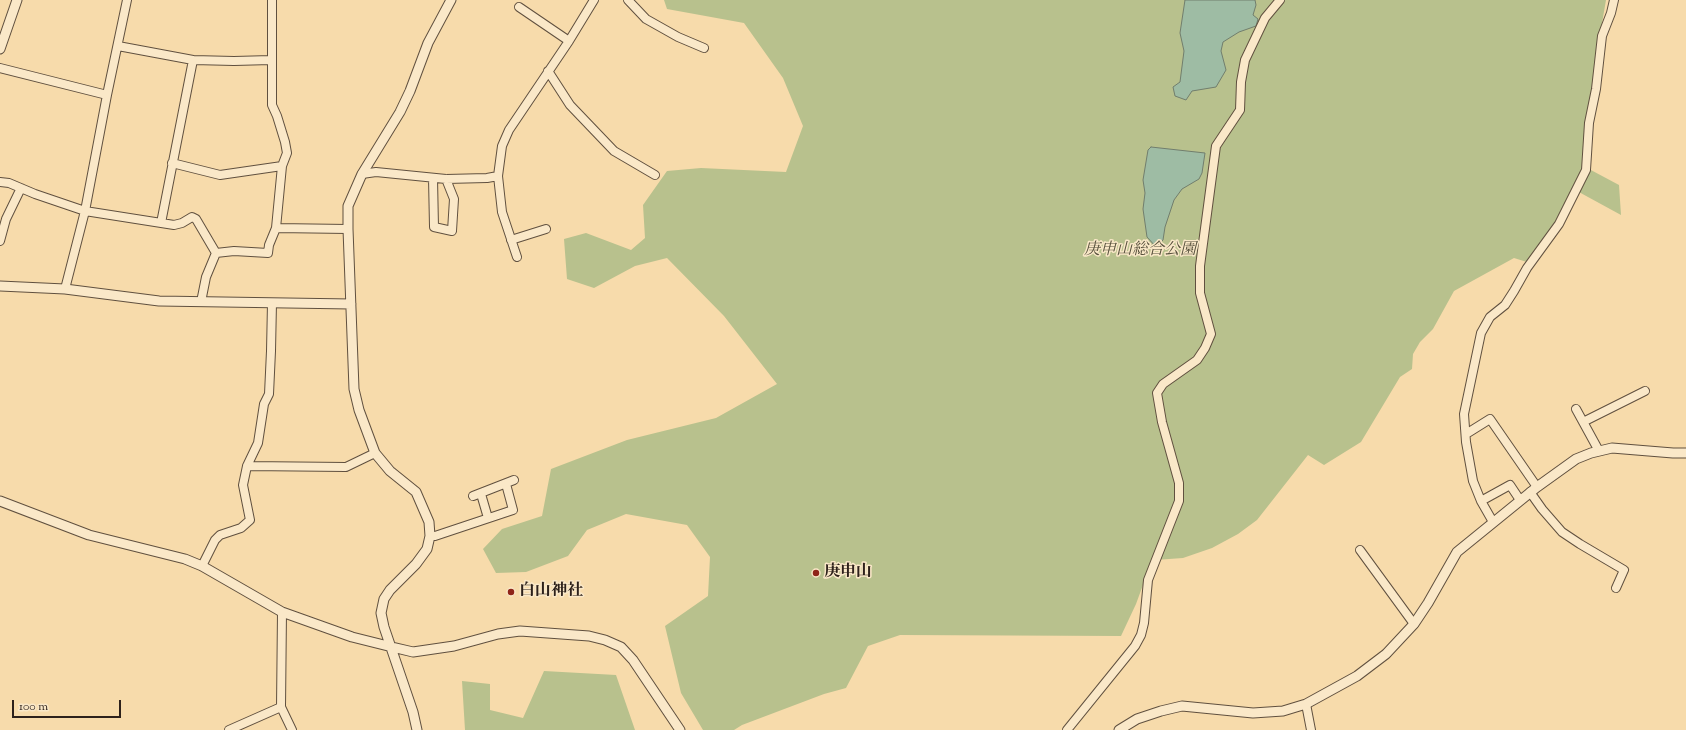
<!DOCTYPE html>
<html>
<head>
<meta charset="utf-8">
<style>
	body { margin:0 }
	#map { position:relative; width:1686px; height:730px; overflow:hidden; background:#f7dbab; font-family:"Sorts Mill Goudy",serif }
	canvas { display:block }
	.scale { position:absolute; left:12px; top:700px; width:109px; height:18px; box-sizing:border-box; border:2px solid #2d211b; border-top:0; padding-left:5px; font-size:12px; line-height:14px; white-space:nowrap; color:#2d211b; -webkit-text-stroke:3px #fae8c8; paint-order:stroke }
</style>
</head>
<body>
<div id="map">
<canvas width="1686" height="730"></canvas>
<div class="scale">100 m</div>
</div>
<script>
const c = document.querySelector('canvas').getContext('2d');
c.lineJoin = 'round';
function paint(path, color) {
  c.fillStyle = color;
  c.fill(path, 'evenodd');
}
function poly(rows) {
  const path = new Path2D();
  for (const r of rows) {
    path.moveTo(r[0], r[1]);
    for (let i = 2; i < r.length; i += 2) path.lineTo(r[i], r[i + 1]);
  }
  return path;
}
function strokePath(path, color, width, dash) {
  c.strokeStyle = color;
  c.lineWidth = width;
  c.lineCap = dash ? 'butt' : 'round';
  c.setLineDash(dash || []);
  c.stroke(path);
}
function write(font, color, halo, rows, align = 'center') {
  c.font = font + ' "Sorts Mill Goudy","Noto Serif JP",serif';
  c.lineWidth = 3;
  c.setLineDash([]);
  c.textBaseline = 'middle';
  c.strokeStyle = halo;
  c.fillStyle = color;
  for (const [text, x, y, turn = 0] of rows) {
    c.save();
    c.translate(x, y);
    c.rotate((+turn || 0) * Math.PI / 180);
    c.textAlign = isNaN(turn) ? turn : align;
    if (halo) c.strokeText(text, 0, 0);
    c.fillText(text, 0, 0);
    c.restore();
  }
}
const green = poly([
	[664,0,1606,0,1596,58,1584,170,1560,219,1530,263,1514,258,1454,291,1433,329,1420,342,1413,354,1412,369,1400,377,1361,442,1324,465,1308,455,1257,520,1238,534,1212,548,1183,558,1155,560,1151,563,1136,604,1121,636,900,635,868,646,846,688,824,694,742,725,734,730,703,730,681,693,665,626,708,596,710,557,687,525,626,514,587,530,568,556,526,572,496,573,483,549,502,529,542,516,551,469,627,440,716,418,777,384,724,316,667,258,635,266,594,288,567,279,564,239,586,233,631,250,645,238,643,205,667,171,701,168,786,172,803,126,783,78,744,23,667,9],
	[1589,169,1619,185,1621,215,1577,191],
	[544,671,616,675,635,730,465,730,462,681,490,684,490,710,523,718]
]);
const water = poly([
	[1185,0,1255,0,1256,5,1253,15,1258,19,1256,26,1239,32,1223,42,1221,51,1226,70,1216,87,1192,91,1186,100,1175,96,1173,87,1180,82,1184,51,1180,33,1185,0],
	[1151,147,1205,153,1202,173,1199,179,1182,189,1174,200,1165,227,1163,240,1156,247,1147,237,1143,209,1145,193,1143,180,1148,150,1151,147]
]);
const minor = poly([
	[628,0,646,19,678,37,704,48],
	[519,7,569,41],
	[118,46,193,60,234,61,271,60],
	[0,68,107,95],
	[548,71,570,105,614,151,655,175],
	[172,163,220,175,282,166],
	[362,174,376,172,446,179,487,178,498,176],
	[433,178,434,227,452,231,454,199,446,179],
	[0,182,9,183,35,194,85,211,174,225,182,223,192,217,196,219,216,253],
	[161,223,193,60],
	[276,228,348,229],
	[511,240,546,229],
	[0,241,6,219,21,188],
	[216,253,234,251,268,253,269,245,276,228,282,166,287,153,285,142,277,116,272,105,272,0],
	[517,257,502,212,498,176,502,146,509,130,569,41,594,0],
	[65,289,85,211,107,95,127,0],
	[201,302,206,277,216,253],
	[1576,409,1599,451],
	[1583,422,1645,391],
	[1466,434,1490,419,1537,487],
	[247,466,346,467,375,453],
	[1530,492,1542,509,1562,532,1580,544,1624,570,1616,588],
	[481,494,488,518],
	[473,496,514,480],
	[1481,501,1510,485,1520,500],
	[1493,522,1481,501,1473,481,1466,442,1464,414,1481,333,1490,317,1505,305,1514,291,1527,268,1559,224,1586,170,1589,123,1596,89,1602,36,1611,13,1614,0],
	[430,536,435,536,513,510,506,484],
	[1360,550,1414,624],
	[202,566,215,540,220,535,241,528,250,520,243,485,247,466,258,443,264,404,269,394,271,351,272,303],
	[282,612,281,707,292,730],
	[1306,704,1311,730],
	[229,730,281,707],
	[1067,730,1135,646,1141,635,1144,623,1148,580,1179,501,1179,483,1162,422,1157,393,1163,384,1197,360,1205,348,1211,334,1200,293,1200,266,1216,146,1240,110,1241,82,1245,60,1265,18,1280,0]
]);
const tertiary = poly([
	[0,49,17,0],
	[0,286,65,289,159,301,351,304],
	[0,501,89,535,185,559,202,566,282,612,352,637,392,647,413,652,454,646,498,634,520,631,589,636,605,640,621,647,633,660,680,730],
	[417,730,413,712,384,627,381,613,384,599,390,590,416,564,427,549,430,536,429,522,416,492,390,471,375,453,359,410,354,389,348,229,348,206,362,174,400,112,410,91,428,43,451,0],
	[1119,730,1137,719,1161,711,1182,706,1253,713,1283,711,1306,704,1357,676,1386,654,1414,624,1428,603,1457,552,1537,487,1576,459,1591,453,1612,448,1673,453,1686,453]
]);
const markers = [
	[816,573,4,"#8f2418"],
	[511,592,4,"#8f2418"]
];
const parkNames = [
	["庚申山総合公園",1140,251]
];
const poiNames = [
	["庚申山",824,573],
	["白山神社",519,592]
];
paint(green, '#b8c18d');
paint(water, '#9ebca4');
strokePath(water, '#717e6d', 1);
strokePath(minor, '#60503f', 10);
strokePath(tertiary, '#60503f', 11);
strokePath(minor, '#fae8c8', 8);
strokePath(tertiary, '#fae8c8', 9);
for (const [x, y, r, color] of markers) {
  const dot = new Path2D();
  dot.arc(x, y, r, 0, 2 * Math.PI);
  c.fillStyle = color;
  c.fill(dot);
  strokePath(dot, '#fae8c8', 1.5);
}
write('italic 16px', '#57513d', '#fae8c8', parkNames);
write('bold 16px', '#2d211b', '#fae8c8', poiNames, 'left');
</script>
</body>
</html>
